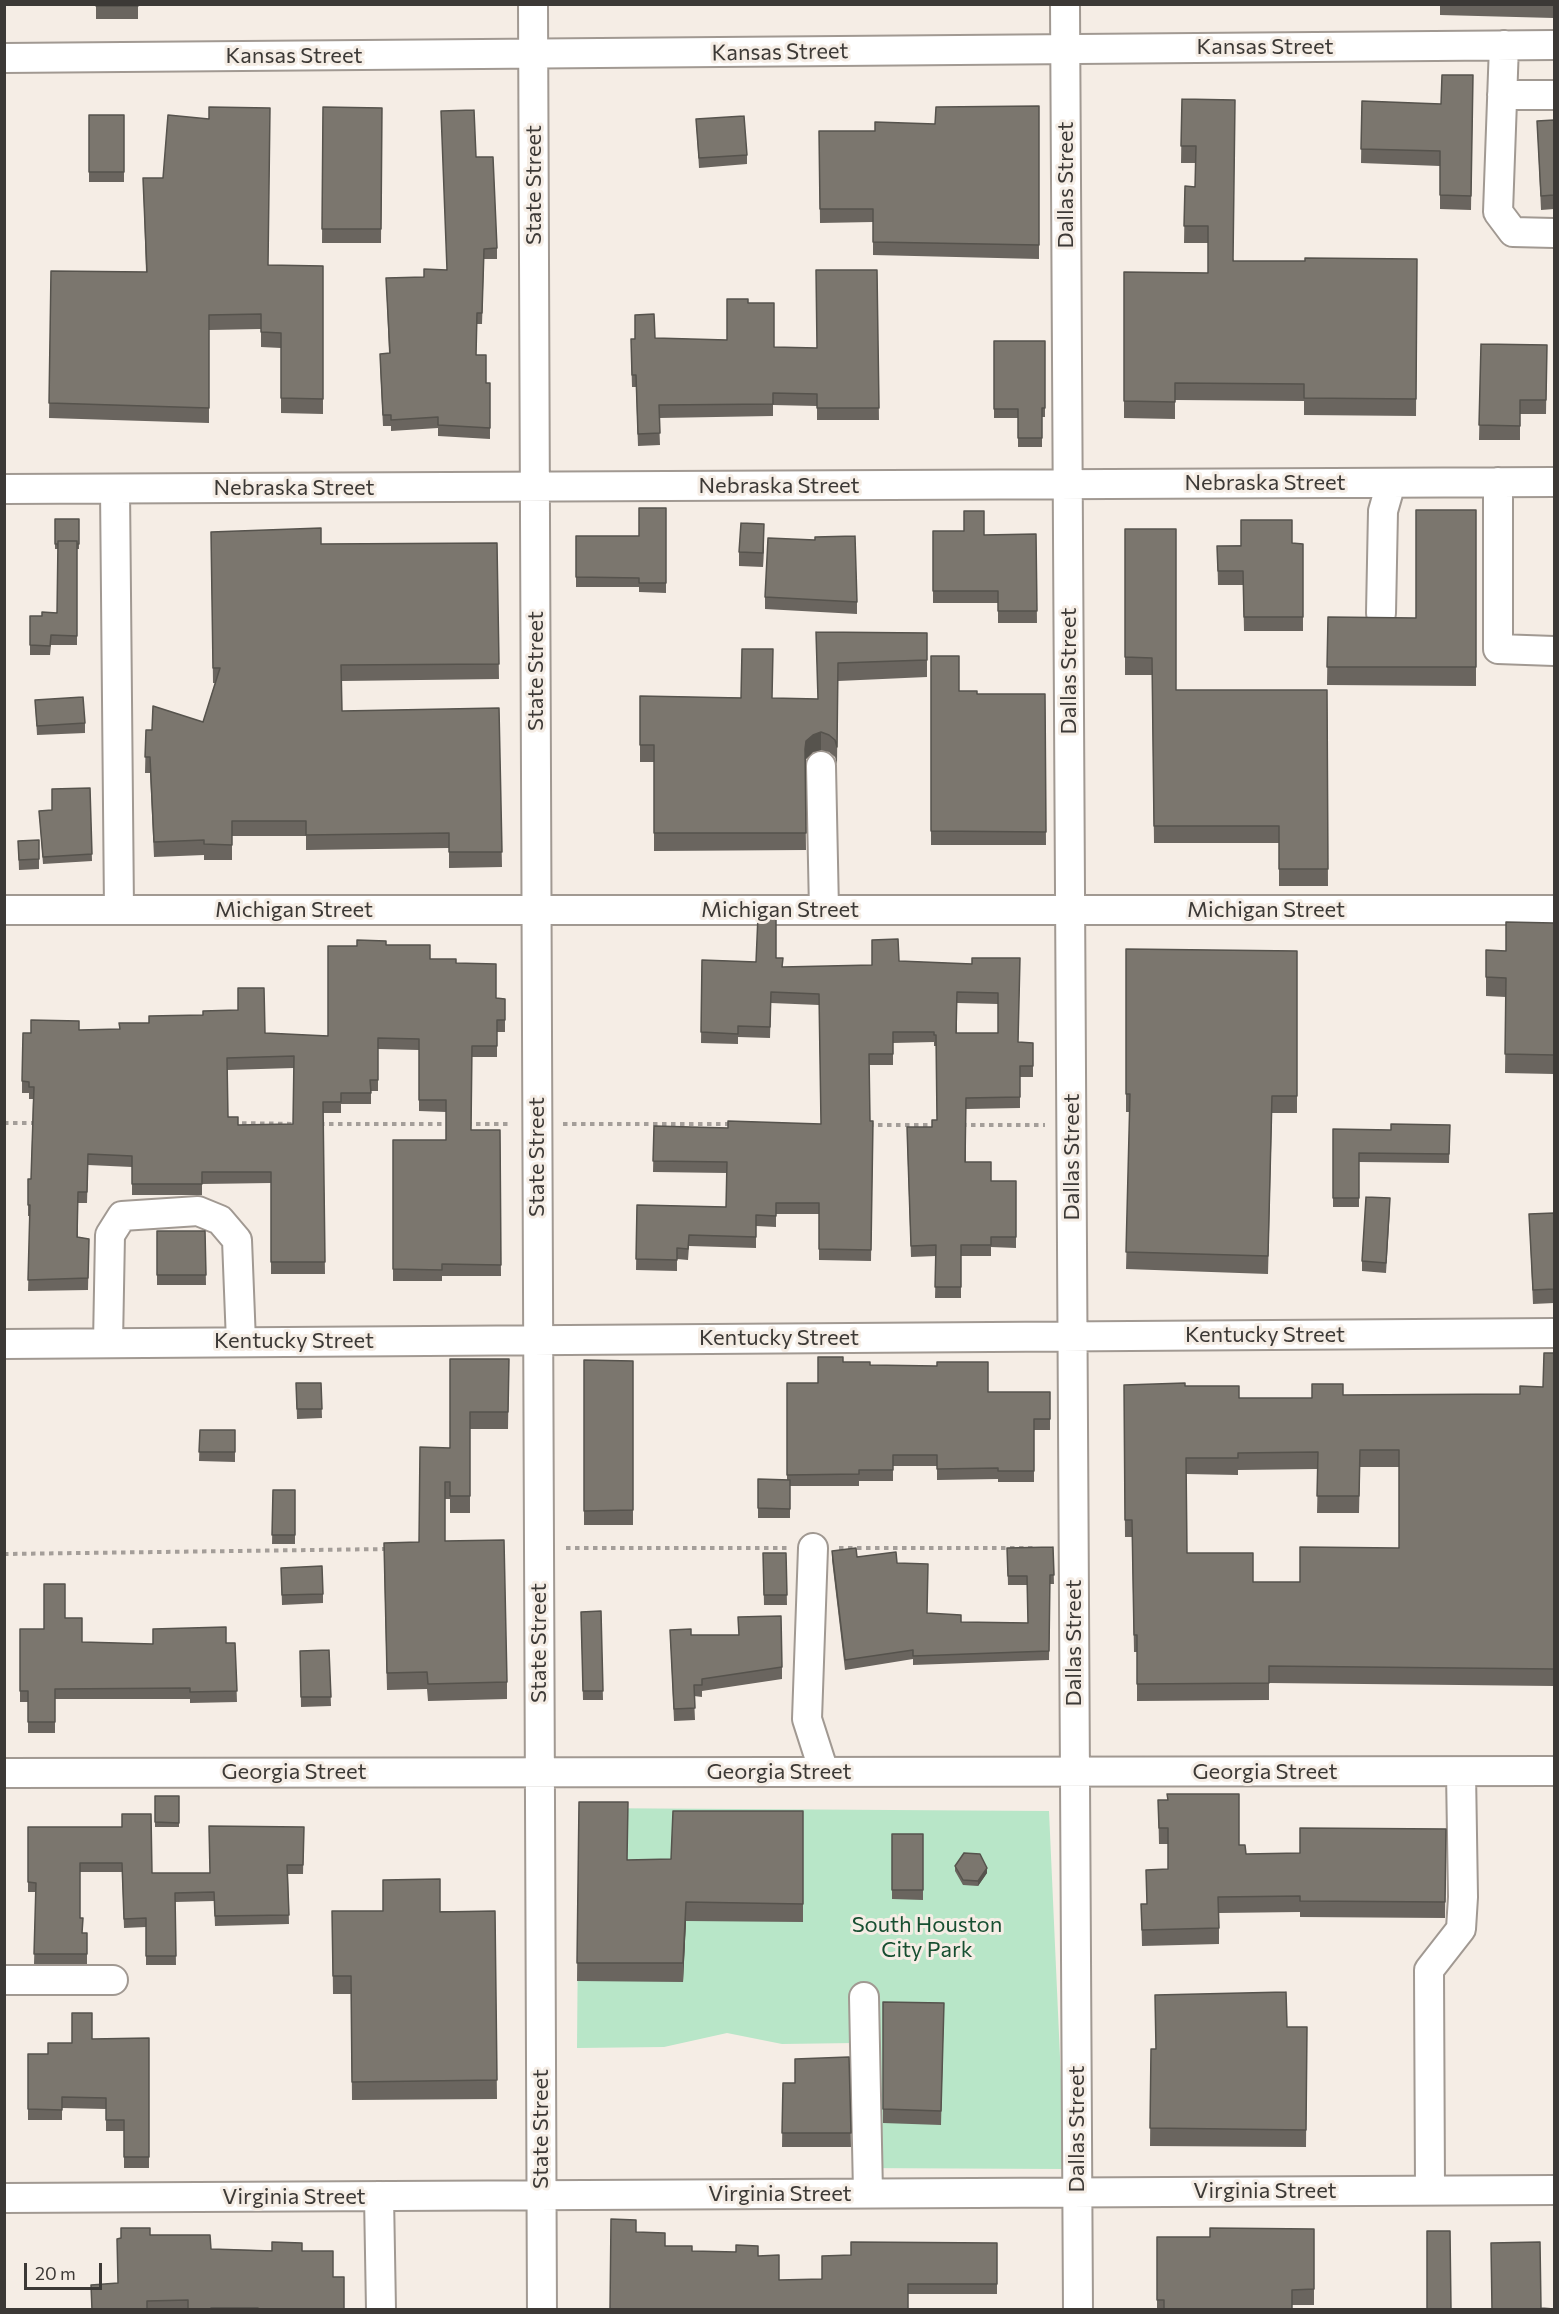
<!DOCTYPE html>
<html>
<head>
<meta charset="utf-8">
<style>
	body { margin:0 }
	#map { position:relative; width:1559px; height:2314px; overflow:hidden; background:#f5ede5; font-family:Commissioner,sans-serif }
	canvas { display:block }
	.frame { position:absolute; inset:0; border:6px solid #3c3936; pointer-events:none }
	.scale { position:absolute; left:24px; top:2263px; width:78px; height:27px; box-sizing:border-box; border:3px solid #3c3936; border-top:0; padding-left:8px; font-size:18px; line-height:21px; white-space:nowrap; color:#3c3936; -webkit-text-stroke:4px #f5ede5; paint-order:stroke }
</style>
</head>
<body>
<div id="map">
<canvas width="1559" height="2314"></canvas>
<div class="frame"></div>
<div class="scale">20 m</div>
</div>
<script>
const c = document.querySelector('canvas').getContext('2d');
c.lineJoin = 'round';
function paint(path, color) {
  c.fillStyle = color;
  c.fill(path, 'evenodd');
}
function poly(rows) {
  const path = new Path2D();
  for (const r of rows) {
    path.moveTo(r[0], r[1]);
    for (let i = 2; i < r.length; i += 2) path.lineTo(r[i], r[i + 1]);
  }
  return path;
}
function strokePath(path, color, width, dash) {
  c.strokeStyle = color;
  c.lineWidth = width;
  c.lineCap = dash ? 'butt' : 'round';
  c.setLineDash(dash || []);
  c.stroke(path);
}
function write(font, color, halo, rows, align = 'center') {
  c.font = font + ' Commissioner,sans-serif';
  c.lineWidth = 6;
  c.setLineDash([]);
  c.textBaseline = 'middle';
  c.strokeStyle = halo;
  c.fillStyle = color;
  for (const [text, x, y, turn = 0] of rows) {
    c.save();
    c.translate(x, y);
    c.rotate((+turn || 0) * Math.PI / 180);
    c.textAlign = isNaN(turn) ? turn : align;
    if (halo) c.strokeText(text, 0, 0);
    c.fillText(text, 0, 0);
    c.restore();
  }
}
const green = poly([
	[579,1808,1049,1811,1065,2169,854,2168,855,2043,782,2044,727,2033,664,2047,577,2048]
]);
const path = poly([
	[4,1123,37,1123],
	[233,1123,298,1124],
	[320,1124,451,1124],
	[467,1124,511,1124],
	[563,1124,733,1124],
	[869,1125,937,1125],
	[962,1125,1045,1125],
	[566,1548,787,1548],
	[839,1548,1036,1548],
	[4,1554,388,1549]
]);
const minor = poly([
	[533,4,542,2310],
	[1065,4,1078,2310],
	[1504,45,1498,212,1513,232,1554,233],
	[4,58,1554,45],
	[1502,95,1554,95],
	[1498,482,1498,649,1554,651],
	[4,489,1554,482],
	[115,489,119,910],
	[1381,613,1383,511,1391,483],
	[821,766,824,910],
	[4,910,1554,910],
	[108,1343,110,1235,122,1216,198,1211,220,1220,237,1240,241,1342],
	[4,1344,1554,1333],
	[813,1548,807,1719,824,1772],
	[4,1773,1554,1771],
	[4,1980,113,1980],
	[864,1997,868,2193],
	[1430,2190,1429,1970,1461,1929,1463,1897,1461,1772],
	[379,2196,381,2310],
	[4,2198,1554,2190]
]);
const wall = poly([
	[96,4,138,4,138,19,96,19],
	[1440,4,1554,4,1554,18,1440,15],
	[1473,75,1471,210,1440,209,1440,166,1361,163,1362,101,1441,104],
	[1182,99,1234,261,1305,261,1417,259,1416,416,1304,415,1304,401,1175,400,1175,419,1124,418,1124,272,1208,273,1208,243,1184,243,1185,186,1195,187,1195,163,1181,163],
	[1039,106,1039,259,873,255,873,222,820,223,819,131,875,131,935,124],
	[323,107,382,108,381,243,322,243],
	[89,115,124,115,124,182,89,182],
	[696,119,747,155,747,164,699,168],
	[1554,120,1554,209,1541,210,1537,121],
	[476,157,497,248,497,259,484,259,482,324,477,324,476,355,486,383,490,383,490,439,438,436,438,428,391,431,391,426,383,426,380,365,389,353,386,278,424,277,447,270],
	[143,178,268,265,323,266,323,414,281,413,281,348,261,347,261,329,209,330,209,423,49,418,51,271,146,272],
	[877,270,879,420,817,420,817,406,773,405,773,416,659,418,660,445,638,446,636,387,632,387,631,351,635,339,655,338,727,340,748,303,774,347,817,348],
	[994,341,1045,341,1045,417,1042,417,1042,447,1018,447,1018,418,994,418],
	[1481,344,1547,345,1546,414,1520,414,1520,440,1479,440],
	[666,508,666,593,639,592,639,587,576,587,576,536,639,536],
	[1476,510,1476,686,1327,685,1328,617,1416,618],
	[55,519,79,519,79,549,77,549,77,645,51,645,50,655,30,655,30,616,42,616,57,613,58,549,55,549],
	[1125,529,1176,690,1327,690,1328,886,1279,886,1279,843,1154,843,1152,675,1125,675],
	[933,531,984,535,1036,534,1037,623,998,623,998,603,933,603],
	[211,532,321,544,497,543,499,679,342,681,342,711,499,708,502,867,449,868,449,848,306,850,306,836,232,836,232,860,204,860,204,855,154,857,150,773,145,773,146,730,152,730,203,722,215,683,213,683],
	[764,538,763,567,739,566,739,552],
	[815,540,857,602,857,614,765,609,765,597],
	[1292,543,1303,544,1303,631,1244,631,1243,585,1218,585,1217,546],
	[816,632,927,633,927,677,838,681,837,764,835,757,829,752,821,750,813,752,806,759,805,765,806,850,654,851,654,762,640,762,640,696,818,699],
	[931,656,959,691,977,694,1045,694,1046,845,931,845],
	[35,700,85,723,85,733,37,735],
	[90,788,92,861,43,864,39,811,52,810],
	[39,840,39,869,19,870,18,841],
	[1554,923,1554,1074,1505,1073,1506,997,1486,996,1486,950,1506,951],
	[386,945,430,959,456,963,496,998,505,999,505,1032,497,1032,497,1057,472,1057,471,1130,500,1130,501,1276,442,1276,442,1281,393,1281,393,1140,446,1140,446,1112,419,1111,419,1050,378,1049,378,1091,371,1091,371,1104,341,1104,341,1113,323,1113,325,1274,271,1274,271,1183,202,1184,202,1195,132,1195,132,1167,88,1165,87,1203,78,1203,78,1237,89,1239,88,1290,28,1291,30,1216,28,1216,28,1179,31,1179,33,1099,29,1099,29,1093,22,1093,22,1081,31,1033,79,1030,265,1033,328,1036],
	[294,1068,293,1124,238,1125,228,1117,227,1070],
	[1126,949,1297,951,1297,1113,1272,1113,1268,1274,1126,1269,1130,1112,1126,1112],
	[776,958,783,967,872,965,899,961,972,964,1020,958,1018,1042,1033,1043,1033,1077,1020,1077,1020,1108,966,1109,966,1162,991,1181,1016,1181,1016,1248,991,1247,991,1256,961,1256,961,1298,935,1298,936,1256,911,1257,907,1138,932,1127,937,1120,936,1046,934,1046,934,1042,893,1043,893,1065,869,1065,870,1121,873,1121,871,1261,819,1260,819,1214,776,1214,776,1227,756,1226,756,1248,689,1246,688,1260,677,1259,677,1271,636,1270,637,1205,726,1207,727,1173,653,1172,654,1126,728,1128,821,1124,819,1005,771,1003,770,1038,738,1037,738,1044,701,1043,702,960,756,962],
	[957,1003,998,1004,998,1033,957,1033],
	[1450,1125,1449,1163,1359,1162,1359,1207,1333,1207,1333,1129,1391,1130],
	[1390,1208,1386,1273,1362,1271,1362,1261],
	[1554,1213,1554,1303,1533,1304,1529,1214],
	[157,1231,205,1231,206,1285,157,1285],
	[1554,1353,1554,1686,1269,1683,1269,1700,1137,1701,1137,1652,1134,1652,1132,1537,1125,1537,1124,1385,1185,1386,1239,1398,1312,1398,1343,1395,1520,1394,1543,1387],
	[1360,1467,1399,1467,1399,1548,1300,1582,1253,1582,1187,1553,1186,1474,1238,1475,1238,1470,1318,1469,1317,1513,1359,1513],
	[450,1359,509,1359,508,1429,470,1429,470,1513,450,1513,450,1499,445,1499,445,1541,507,1682,507,1699,428,1701,427,1689,387,1690,384,1560,419,1542,450,1448],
	[584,1360,633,1361,633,1525,584,1525],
	[843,1362,870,1365,988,1392,1050,1392,1050,1430,1034,1430,1034,1482,998,1482,998,1479,937,1480,937,1466,893,1466,893,1481,859,1481,859,1486,790,1486,790,1518,758,1518,758,1479,787,1480,787,1383,818,1383],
	[296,1383,321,1383,322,1418,297,1419],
	[200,1430,235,1430,235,1462,199,1461],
	[273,1490,295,1490,295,1544,272,1544],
	[1053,1547,1054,1584,1050,1584,1049,1660,913,1665,913,1659,845,1670,832,1560,832,1551,857,1557,897,1563,927,1613,961,1622,1028,1623,1027,1585,1008,1585,1007,1548],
	[763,1553,786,1553,787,1605,764,1605],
	[281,1568,323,1594,323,1603,282,1605],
	[601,1611,603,1700,583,1700,581,1612],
	[65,1618,82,1642,153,1644,235,1643,237,1702,190,1703,190,1699,55,1699,55,1733,28,1733,28,1702,20,1702,20,1629,44,1629],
	[670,1630,691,1635,782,1667,782,1679,702,1691,702,1697,694,1696,695,1720,674,1721],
	[329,1650,331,1706,301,1707,300,1651],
	[1167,1794,1239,1845,1246,1854,1300,1853,1446,1829,1445,1918,1300,1917,1300,1912,1219,1913,1219,1944,1142,1946,1141,1904,1147,1904,1168,1869,1168,1844,1159,1844,1158,1800,1167,1800],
	[155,1796,179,1796,179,1827,155,1827],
	[579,1802,628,1860,671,1859,803,1811,803,1922,686,1921,683,1982,577,1981],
	[28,1827,152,1873,210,1873,304,1827,303,1874,288,1874,289,1924,215,1926,214,1901,175,1902,176,1965,146,1965,146,1927,124,1928,122,1872,80,1872,80,1918,82,1933,87,1933,87,1964,34,1964,36,1892,28,1892],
	[892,1834,923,1834,923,1900,892,1899],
	[955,1866,987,1873,978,1886,963,1885,955,1871],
	[332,1911,495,1911,497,2099,352,2100,351,1994,333,1994],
	[883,2002,944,2003,941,2125,883,2123],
	[1287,2027,1307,2027,1306,2147,1150,2146,1151,2049,1156,2049],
	[149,2038,149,2168,124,2168,124,2131,106,2131,106,2109,62,2108,62,2120,28,2120,28,2054,48,2054,72,2043,92,2039],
	[849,2057,851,2147,782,2147,783,2083,795,2083],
	[1314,2229,1314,2305,1292,2305,1292,2310,1157,2310,1157,2237,1210,2237],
	[636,2232,665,2246,692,2251,758,2256,779,2280,822,2279,851,2255,997,2243,997,2294,908,2294,610,2310],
	[150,2235,211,2249,302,2251,333,2277,344,2310,92,2310,91,2285,118,2283]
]);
const shadedWall = poly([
	[764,524,764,538,763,567,763,553],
	[821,732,821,750,813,752,806,759,805,766,805,749,806,741,813,735],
	[987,1868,987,1873,978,1886,978,1881],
	[686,1902,686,1921,683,1982,683,1963]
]);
const building = poly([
	[96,4,138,4,138,6,96,6,96,4],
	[1442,75,1473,75,1471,196,1440,195,1440,151,1361,149,1362,101,1441,104,1442,75],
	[1182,99,1235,100,1233,261,1305,261,1305,258,1417,259,1416,399,1304,398,1304,384,1175,383,1175,402,1124,401,1124,272,1208,273,1208,226,1184,226,1185,186,1195,187,1196,146,1181,146,1182,99],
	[1039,106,1039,245,873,242,873,209,820,209,819,131,875,131,875,122,935,124,936,107,1039,106],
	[209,107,270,108,268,265,323,266,323,399,281,398,281,333,261,332,261,314,209,315,209,408,49,403,51,271,147,272,143,178,163,178,168,115,209,119,209,107],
	[323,107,382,108,381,229,322,229,323,107],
	[474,110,476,157,493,157,497,248,484,249,482,313,477,313,476,355,486,355,486,383,490,383,490,428,438,425,438,417,391,420,391,415,383,415,380,354,390,353,386,278,424,277,424,269,447,270,441,111,474,110],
	[89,115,124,115,124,172,89,172,89,115],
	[744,116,747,155,699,158,696,119,744,116],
	[1554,120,1554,195,1541,196,1537,121,1554,120],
	[816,270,877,270,879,408,817,408,817,394,773,393,773,404,659,405,660,433,638,434,636,375,632,375,631,339,635,339,635,315,654,314,655,338,727,340,727,299,748,299,748,303,774,303,774,347,817,348,816,270],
	[994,341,1045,341,1045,408,1042,408,1042,438,1018,438,1018,409,994,409,994,341],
	[1481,344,1547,345,1546,400,1520,400,1520,426,1479,425,1481,344],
	[639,508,666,508,666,583,639,583,639,578,576,577,576,536,639,536,639,508],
	[1416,510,1476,510,1476,667,1327,667,1328,617,1416,618,1416,510],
	[964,511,984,511,984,535,1036,534,1037,611,998,611,998,591,933,591,933,531,964,531,964,511],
	[55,519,79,519,79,544,77,544,77,541,58,541,58,544,55,544,55,519],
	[1241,520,1292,520,1292,543,1303,544,1303,617,1244,617,1243,571,1218,571,1217,546,1241,546,1241,520],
	[741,523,764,524,763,553,739,552,741,523],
	[321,528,321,544,497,543,499,664,341,665,342,711,499,708,502,852,449,852,449,833,306,835,306,821,232,821,232,845,204,844,204,840,154,842,150,757,145,757,146,730,152,730,153,706,203,722,220,668,213,668,211,532,321,528],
	[1125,529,1176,529,1176,690,1327,690,1328,869,1279,869,1279,826,1154,826,1152,658,1125,657,1125,529],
	[855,536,857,602,765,597,768,538,815,540,815,537,855,536],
	[58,541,77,541,77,636,51,635,50,646,30,645,30,616,42,616,42,612,57,613,58,541],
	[816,632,927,633,927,660,838,663,837,747,835,740,829,735,821,732,813,735,806,741,805,749,806,833,654,833,654,745,640,745,640,696,741,698,742,649,773,649,772,698,818,699,816,632],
	[931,656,959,656,959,691,977,691,977,694,1045,694,1046,832,931,831,931,656],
	[83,697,85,723,37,726,35,700,83,697],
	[90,788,92,854,43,857,39,811,52,810,52,789,90,788],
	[39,840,39,859,19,860,18,841,39,840],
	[758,916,776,916,776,958,783,958,782,967,872,965,872,940,898,939,899,961,972,964,972,958,1020,958,1018,1042,1033,1043,1033,1066,1020,1066,1020,1097,966,1098,965,1162,991,1162,991,1181,1016,1181,1016,1237,991,1237,991,1245,961,1245,961,1287,935,1287,936,1245,911,1246,907,1127,932,1127,932,1120,937,1120,936,1035,934,1035,934,1032,893,1032,893,1054,869,1054,870,1121,873,1121,871,1250,819,1249,819,1203,776,1203,776,1216,756,1215,756,1237,689,1235,688,1249,677,1248,677,1260,636,1259,637,1205,726,1207,727,1162,653,1161,654,1126,728,1128,728,1121,821,1124,819,994,771,992,770,1027,738,1026,738,1034,701,1032,702,960,756,962,758,916],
	[957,992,998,993,998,1033,956,1033,957,992],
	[1506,922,1554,923,1554,1055,1505,1054,1506,978,1486,977,1486,950,1506,951,1506,922],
	[357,940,386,941,386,945,430,945,430,959,456,959,456,963,496,964,496,998,505,999,505,1020,497,1020,497,1046,472,1046,471,1130,500,1130,501,1265,442,1264,442,1270,393,1269,393,1140,446,1140,446,1100,419,1100,419,1039,378,1038,378,1080,370,1080,371,1093,341,1093,341,1102,323,1102,325,1262,271,1262,271,1172,202,1172,202,1184,132,1184,132,1156,88,1154,87,1192,78,1192,77,1237,89,1239,88,1278,28,1280,30,1205,28,1205,28,1179,31,1179,34,1087,29,1087,29,1082,22,1081,23,1033,31,1033,31,1020,79,1021,79,1030,120,1029,119,1023,149,1023,149,1016,203,1015,203,1011,238,1010,238,988,264,988,265,1033,328,1036,328,946,357,946,357,940],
	[294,1056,293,1124,238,1125,238,1117,228,1117,227,1058,294,1056],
	[1126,949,1297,951,1297,1096,1272,1096,1268,1256,1126,1252,1130,1094,1126,1094,1126,949],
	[1391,1124,1450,1125,1449,1154,1359,1153,1359,1198,1333,1198,1333,1129,1391,1130,1391,1124],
	[1366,1197,1390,1198,1386,1263,1362,1261,1366,1197],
	[1554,1213,1554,1289,1533,1290,1529,1214,1554,1213],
	[157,1231,205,1231,206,1275,157,1275,157,1231],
	[1544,1353,1554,1353,1554,1669,1269,1666,1269,1683,1137,1684,1137,1635,1134,1635,1132,1520,1125,1520,1124,1385,1185,1383,1185,1386,1239,1386,1239,1398,1312,1398,1312,1384,1343,1384,1343,1395,1520,1394,1520,1386,1543,1387,1544,1353],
	[1360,1450,1399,1450,1399,1548,1300,1547,1300,1582,1253,1582,1253,1553,1187,1553,1186,1458,1238,1458,1238,1453,1318,1452,1317,1496,1359,1496,1360,1450],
	[818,1357,843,1357,843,1362,870,1362,870,1365,937,1366,937,1362,988,1362,988,1392,1050,1392,1050,1419,1034,1419,1034,1471,998,1471,998,1468,937,1469,937,1455,893,1455,893,1470,859,1470,859,1474,787,1475,787,1383,818,1383,818,1357],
	[450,1359,509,1359,508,1412,470,1412,470,1496,450,1496,450,1482,445,1482,445,1541,504,1540,507,1682,428,1684,427,1672,387,1673,384,1543,419,1542,420,1447,450,1448,450,1359],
	[584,1360,633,1361,633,1510,584,1511,584,1360],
	[296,1383,321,1383,322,1409,297,1409,296,1383],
	[200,1430,235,1430,235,1452,199,1452,200,1430],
	[758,1479,790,1480,790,1509,758,1508,758,1479],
	[273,1490,295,1490,295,1535,272,1535,273,1490],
	[1053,1547,1054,1575,1050,1575,1049,1651,913,1656,913,1650,845,1660,832,1551,856,1548,857,1557,896,1552,897,1563,928,1564,927,1613,961,1615,961,1622,1028,1623,1027,1576,1008,1576,1007,1548,1053,1547],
	[763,1553,786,1553,787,1595,764,1595,763,1553],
	[322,1566,323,1594,282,1595,281,1568,322,1566],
	[44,1584,65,1584,65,1618,82,1618,82,1642,153,1644,153,1629,226,1627,226,1643,235,1643,237,1691,190,1692,190,1688,55,1689,55,1722,28,1722,28,1691,20,1691,20,1629,44,1629,44,1584],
	[601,1611,603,1691,583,1691,581,1612,601,1611],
	[781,1616,782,1667,702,1679,702,1685,694,1685,695,1708,674,1709,670,1630,691,1629,691,1635,739,1635,738,1617,781,1616],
	[329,1650,331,1697,301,1697,300,1651,329,1650],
	[1167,1794,1239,1794,1239,1845,1245,1845,1246,1854,1300,1853,1300,1828,1446,1829,1445,1902,1300,1901,1300,1896,1218,1897,1219,1928,1142,1930,1141,1904,1147,1904,1146,1870,1168,1869,1168,1828,1159,1828,1158,1800,1168,1800,1167,1794],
	[155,1796,179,1796,179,1823,155,1822,155,1796],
	[579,1802,628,1802,627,1860,671,1859,673,1811,803,1811,803,1904,686,1902,683,1963,577,1963,579,1802],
	[122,1814,151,1814,152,1873,210,1873,209,1826,304,1827,303,1865,287,1865,289,1915,215,1916,214,1892,175,1893,176,1956,146,1956,146,1918,124,1919,122,1863,80,1863,80,1918,83,1918,82,1933,87,1933,87,1954,34,1954,36,1883,28,1882,28,1827,122,1827,122,1814],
	[892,1834,923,1834,923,1890,892,1890,892,1834],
	[964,1853,980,1854,987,1868,978,1881,963,1880,955,1866,964,1853],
	[440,1879,440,1912,495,1911,497,2080,352,2082,351,1976,333,1976,332,1911,383,1911,383,1880,440,1879],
	[1286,1992,1287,2027,1307,2027,1306,2130,1150,2128,1151,2049,1156,2049,1155,1995,1286,1992],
	[883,2002,944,2003,941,2111,883,2109,883,2002],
	[72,2013,92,2013,92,2039,149,2038,149,2157,124,2157,124,2120,106,2120,106,2098,62,2097,62,2110,28,2109,28,2054,48,2054,48,2043,72,2043,72,2013],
	[849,2057,851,2133,782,2133,783,2083,795,2083,795,2059,849,2057],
	[611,2219,636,2220,636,2232,665,2233,665,2246,692,2246,692,2251,736,2252,736,2245,758,2246,758,2256,779,2255,779,2280,822,2279,822,2256,851,2255,851,2242,997,2243,997,2284,908,2284,908,2310,610,2310,611,2219],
	[121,2228,150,2228,150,2235,210,2235,211,2249,272,2251,272,2242,302,2243,302,2251,333,2251,333,2277,344,2277,344,2310,258,2310,258,2308,211,2308,211,2310,188,2310,188,2300,147,2301,147,2310,92,2310,91,2285,118,2283,117,2239,121,2238,121,2228],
	[1210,2228,1314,2229,1314,2289,1292,2290,1292,2310,1164,2310,1164,2300,1157,2300,1157,2237,1210,2237,1210,2228],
	[1427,2231,1450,2231,1451,2310,1427,2310,1427,2231],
	[1540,2242,1541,2308,1554,2309,1554,2310,1492,2310,1491,2243,1540,2242]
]);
const streetNames = [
	["Kansas Street",1265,47],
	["Kansas Street",780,52,-1],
	["Kansas Street",294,56],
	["State Street",534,185,-90],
	["Dallas Street",1066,185,-90],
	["Nebraska Street",1265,483],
	["Nebraska Street",779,486],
	["Nebraska Street",294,488],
	["State Street",536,671,-90],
	["Dallas Street",1069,671,-90],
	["Michigan Street",294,910],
	["Michigan Street",780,910],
	["Michigan Street",1266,910],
	["State Street",537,1157,-90],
	["Dallas Street",1072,1157,-90],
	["Kentucky Street",1265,1335],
	["Kentucky Street",779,1338],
	["Kentucky Street",294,1341],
	["State Street",539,1643,-90],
	["Dallas Street",1074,1643,-90],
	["Georgia Street",294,1772],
	["Georgia Street",779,1772],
	["Georgia Street",1265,1772],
	["State Street",541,2129,-90],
	["Dallas Street",1077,2129,-90],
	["Virginia Street",1265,2191],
	["Virginia Street",780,2194],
	["Virginia Street",294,2197]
];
const parkNames = [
	["South Houston",927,1925],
	["City Park",927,1950]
];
paint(green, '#b8e6c8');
strokePath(minor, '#a19992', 32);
strokePath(path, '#a49e99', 4, [4.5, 4.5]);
strokePath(minor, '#fff', 28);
paint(wall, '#6a655f');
paint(shadedWall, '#56534d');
paint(building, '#7b766e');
strokePath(building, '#56534d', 1.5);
write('22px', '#3c3936', '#f5ede5', streetNames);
write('22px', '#174f31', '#f5ede5', parkNames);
</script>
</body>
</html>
